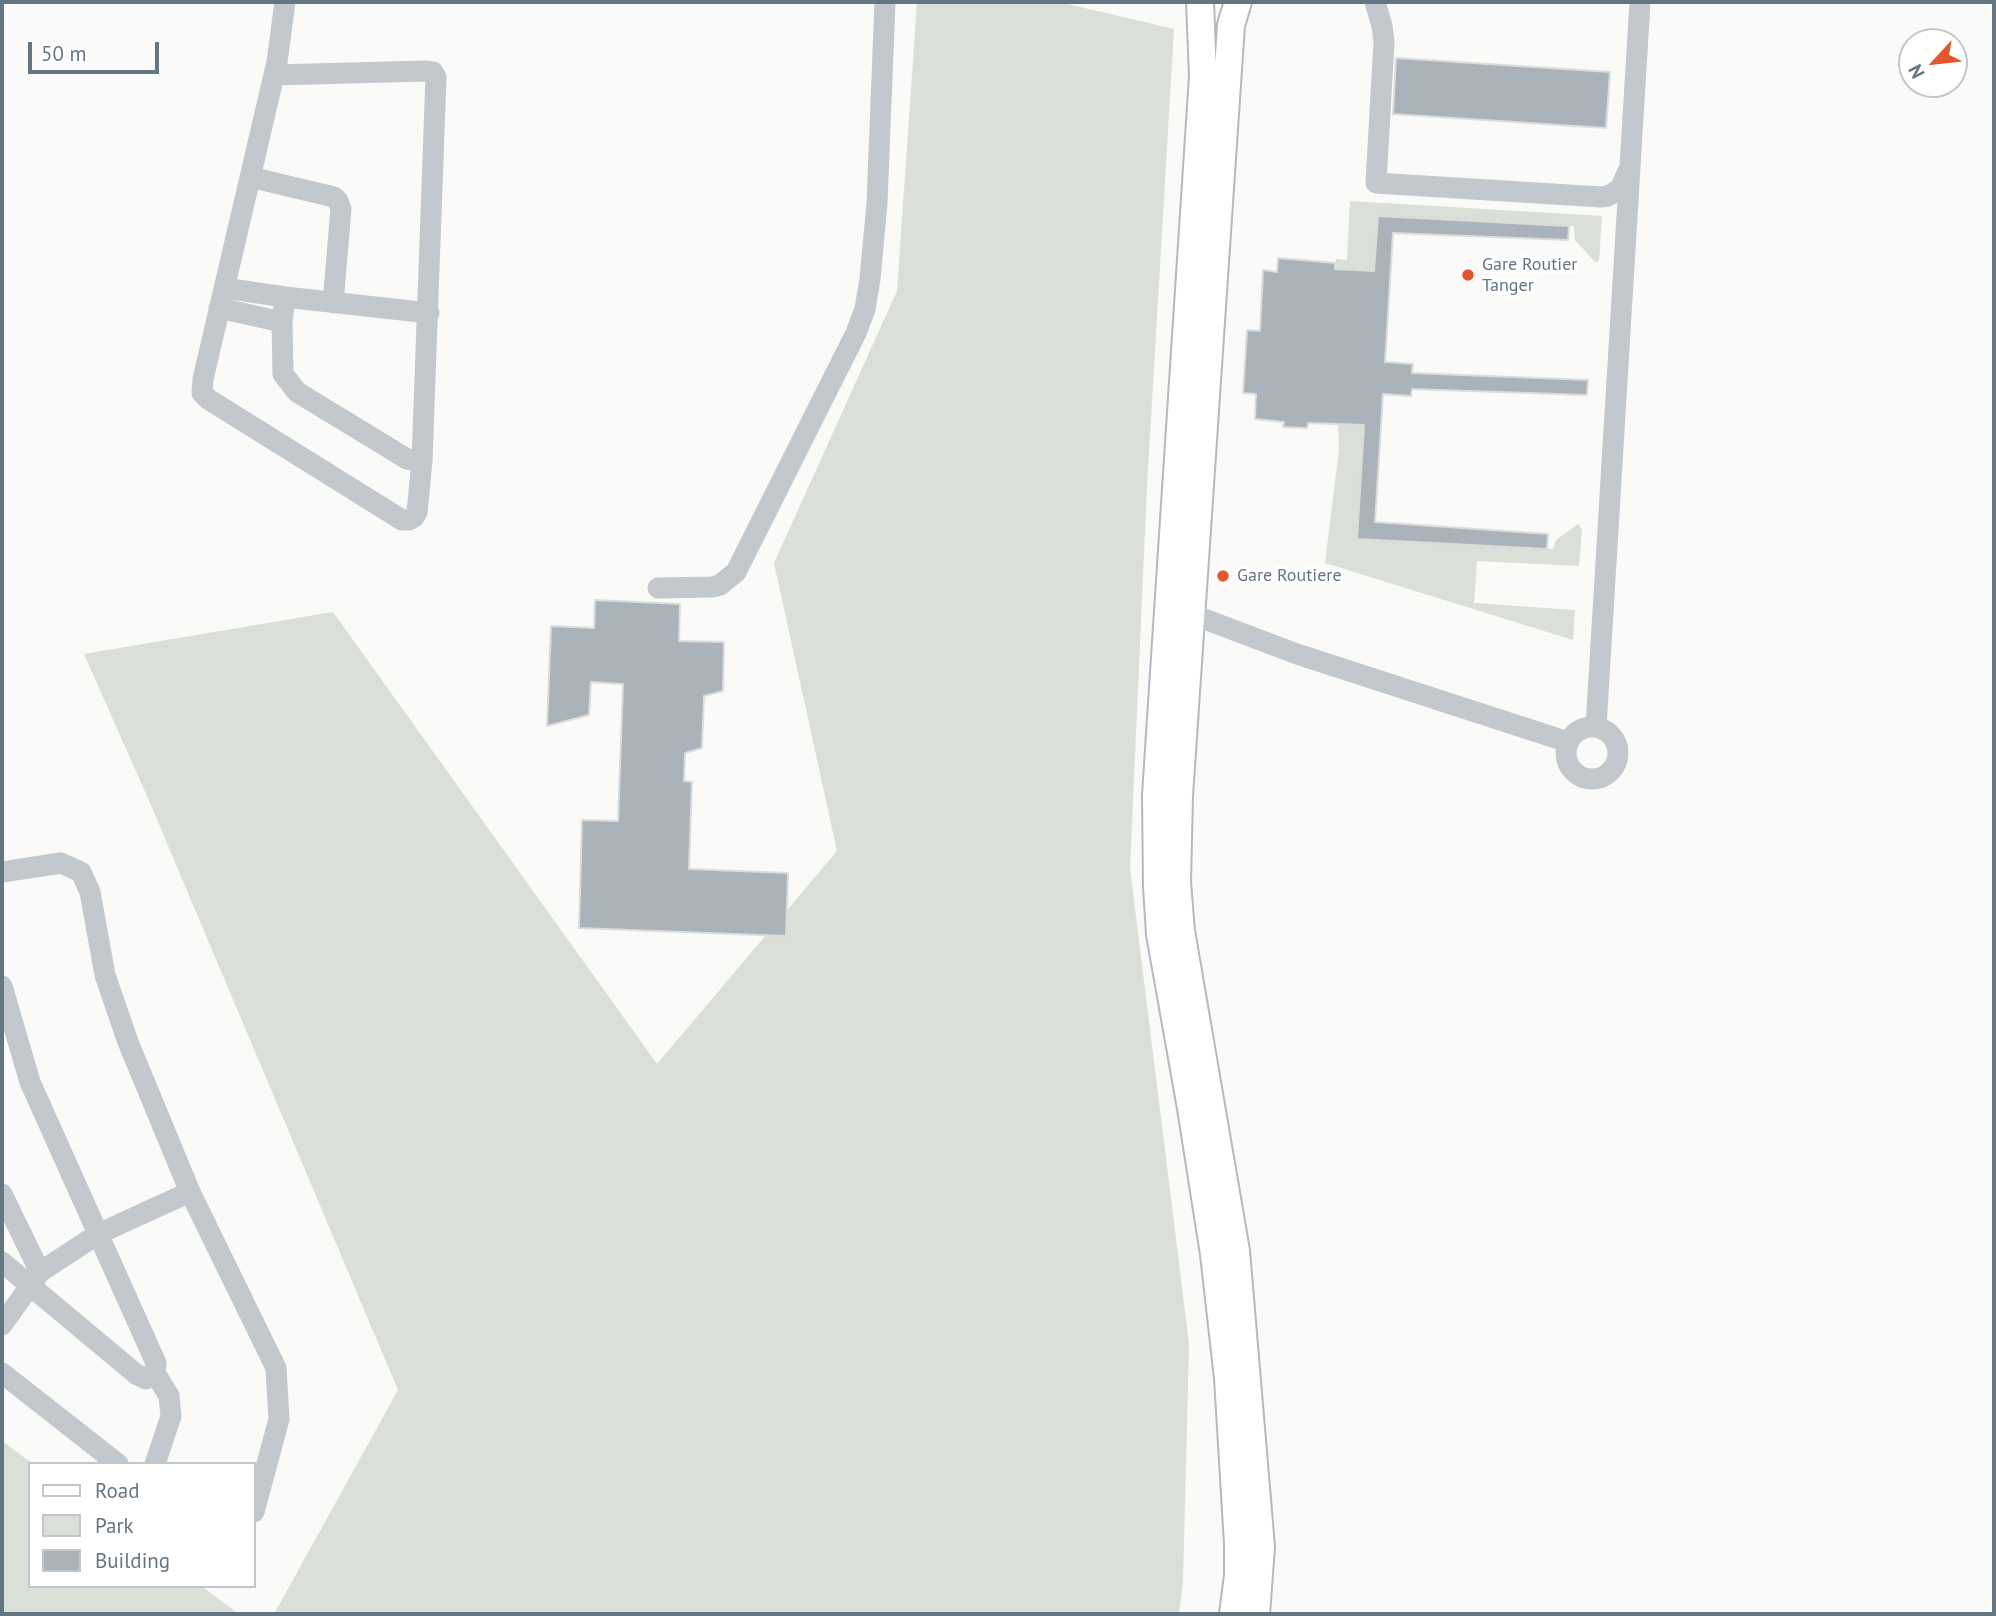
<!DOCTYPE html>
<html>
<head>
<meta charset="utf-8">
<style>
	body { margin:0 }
	#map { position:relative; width:1996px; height:1616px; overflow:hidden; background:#fafaf8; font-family:"PT Sans",sans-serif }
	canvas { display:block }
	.frame { position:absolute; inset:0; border:4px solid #657683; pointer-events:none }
	.legend { position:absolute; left:28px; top:1462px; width:228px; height:126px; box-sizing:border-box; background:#fff; border:2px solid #c1c8cd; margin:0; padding:9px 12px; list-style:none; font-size:21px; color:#657683 }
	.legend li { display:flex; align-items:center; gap:14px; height:35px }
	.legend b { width:35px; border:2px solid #c1c8cd }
	.north { position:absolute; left:1898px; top:28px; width:70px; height:70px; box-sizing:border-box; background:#fff; border:2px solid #c1c8cd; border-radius:50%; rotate:243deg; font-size:19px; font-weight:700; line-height:28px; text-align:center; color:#657683 }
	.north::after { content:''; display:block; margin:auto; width:24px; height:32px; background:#e4572e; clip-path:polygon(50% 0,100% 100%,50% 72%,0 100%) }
	.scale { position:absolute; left:28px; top:42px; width:131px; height:32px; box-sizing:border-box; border:4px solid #657683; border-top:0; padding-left:9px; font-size:21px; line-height:24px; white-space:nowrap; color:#657683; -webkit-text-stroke:5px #fff; paint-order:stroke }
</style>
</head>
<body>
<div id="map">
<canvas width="1996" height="1616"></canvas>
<div class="frame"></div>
<ul class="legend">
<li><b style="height:9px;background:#fff"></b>Road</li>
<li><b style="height:19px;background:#dadfd7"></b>Park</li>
<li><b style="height:19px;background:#aab3b9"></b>Building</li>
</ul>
<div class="north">N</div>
<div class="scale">50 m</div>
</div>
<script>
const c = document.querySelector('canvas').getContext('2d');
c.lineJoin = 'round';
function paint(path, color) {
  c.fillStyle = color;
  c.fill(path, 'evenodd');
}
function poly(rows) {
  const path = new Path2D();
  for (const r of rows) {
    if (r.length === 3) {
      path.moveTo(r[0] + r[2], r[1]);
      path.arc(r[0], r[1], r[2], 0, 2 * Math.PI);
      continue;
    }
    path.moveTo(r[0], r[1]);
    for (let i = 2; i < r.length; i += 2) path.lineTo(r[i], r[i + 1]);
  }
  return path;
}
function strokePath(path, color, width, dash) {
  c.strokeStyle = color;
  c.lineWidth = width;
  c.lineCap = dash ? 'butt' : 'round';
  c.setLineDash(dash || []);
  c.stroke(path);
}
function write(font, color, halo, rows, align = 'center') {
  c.font = font + ' "PT Sans",sans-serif';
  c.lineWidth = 7;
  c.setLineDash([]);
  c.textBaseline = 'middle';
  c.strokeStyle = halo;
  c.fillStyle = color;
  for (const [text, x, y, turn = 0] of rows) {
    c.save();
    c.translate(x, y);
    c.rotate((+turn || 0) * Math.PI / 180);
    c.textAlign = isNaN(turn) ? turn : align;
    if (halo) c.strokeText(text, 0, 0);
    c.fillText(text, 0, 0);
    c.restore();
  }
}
const green = poly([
	[917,2,1059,2,1174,29,1147,486,1130,868,1189,1344,1183,1582,1179,1614,274,1614,398,1390,150,803,84,654,333,612,657,1064,837,851,774,563,897,291],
	[1350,201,1602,216,1599,261,1595,262,1575,240,1574,226,1378,216,1373,284,1365,284,1365,270,1335,269,1336,259,1347,260],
	[1365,408,1357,539,1553,549,1556,540,1578,524,1582,529,1579,566,1477,561,1474,603,1575,610,1573,640,1325,563,1339,450,1338,424],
	[2,1441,33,1464,30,1464,30,1586,201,1586,239,1614,2,1614]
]);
const building = poly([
	[1396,58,1610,72,1606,128,1393,114,1396,58],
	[1378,216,1569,226,1568,240,1393,233,1385,362,1413,364,1412,373,1588,380,1587,395,1412,389,1411,396,1383,394,1375,522,1548,534,1547,549,1357,539,1364,425,1308,423,1307,428,1283,427,1284,422,1255,419,1256,394,1243,393,1247,330,1260,331,1263,270,1277,272,1278,258,1335,263,1335,269,1374,271,1378,216],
	[595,600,680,604,679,641,724,642,723,691,704,696,702,748,685,753,684,781,692,782,689,869,788,873,786,936,579,928,582,820,618,821,623,684,591,682,589,715,547,726,551,626,594,628,595,600]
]);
const minor = poly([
	[1375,2,1382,26,1384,42,1376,183,1601,197,1608,196,1620,189,1628,171],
	[274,75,425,71,433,72,436,77,422,461,417,512,414,517,409,520,402,520,208,399,202,393,203,379,277,62,285,2],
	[250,177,334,197,338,201,341,209,333,303],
	[224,288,285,297],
	[219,308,282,322],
	[422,461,407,459,297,392,283,374,282,322,285,297,429,313],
	[658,588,712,587,720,585,736,572,856,333,865,309,870,279,877,203,885,2],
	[1191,614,1297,654,1568,742],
	[1592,753,26],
	[1596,727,1640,2],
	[2,872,61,863,81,872,90,892,105,975,128,1042,190,1192,276,1368,279,1419,254,1512],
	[2,986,30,1082,156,1363,155,1373,146,1379,136,1374,2,1262],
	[2,1194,40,1272],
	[2,1325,40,1272,98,1234,190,1192],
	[2,1373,118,1464],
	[155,1464,171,1416,169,1396,155,1373]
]);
const major = poly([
	[1200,2,1203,76,1156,795,1157,886,1160,934,1191,1108,1214,1254,1228,1378,1238,1544,1238,1576,1233,1614],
	[1238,2,1231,25,1179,796,1177,882,1181,931,1236,1251,1261,1547,1256,1614]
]);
const markers = [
	[1468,275,7,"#e4572e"],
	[1223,576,7,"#e4572e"]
];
const poiNames = [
	["Gare Routier",1482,265],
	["Tanger",1482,286],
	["Gare Routiere",1237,576]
];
paint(green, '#dadfd7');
paint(building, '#aab3b9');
strokePath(building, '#dcdcda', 2);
strokePath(major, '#b5babe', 30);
strokePath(minor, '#c3c8cc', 21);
strokePath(major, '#fff', 26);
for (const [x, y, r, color] of markers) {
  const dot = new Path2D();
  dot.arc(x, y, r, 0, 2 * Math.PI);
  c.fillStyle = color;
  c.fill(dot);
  strokePath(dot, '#fff', 2.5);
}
write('18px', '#657683', '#fff', poiNames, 'left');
</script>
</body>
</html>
